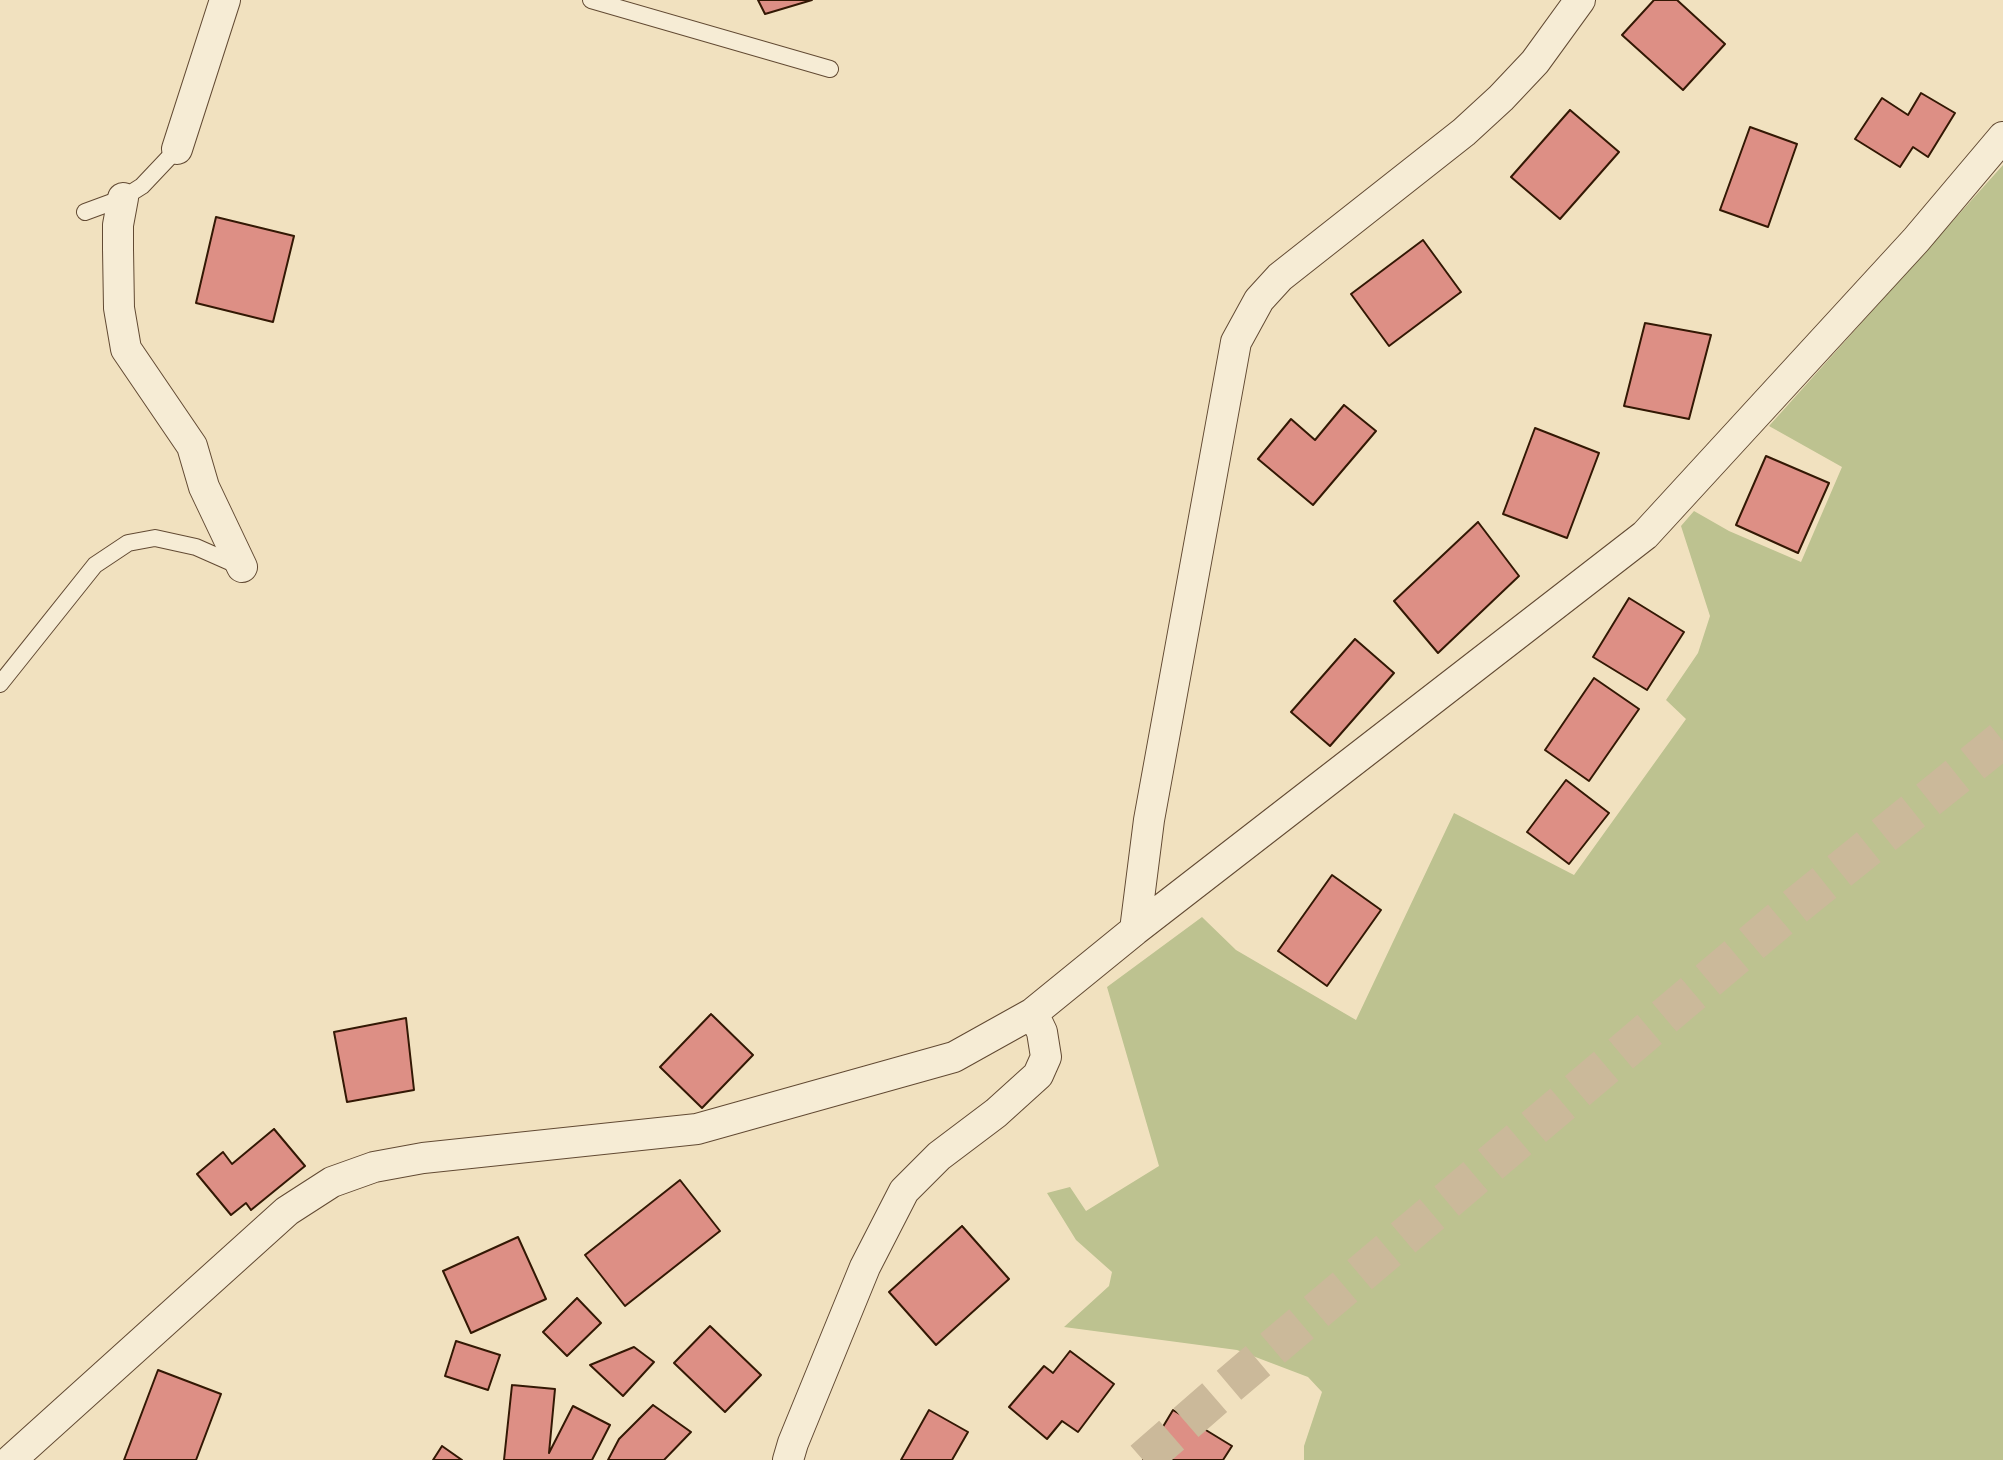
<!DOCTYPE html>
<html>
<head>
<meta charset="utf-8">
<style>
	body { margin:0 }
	canvas { display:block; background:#f1e1bf }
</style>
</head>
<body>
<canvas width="2003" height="1460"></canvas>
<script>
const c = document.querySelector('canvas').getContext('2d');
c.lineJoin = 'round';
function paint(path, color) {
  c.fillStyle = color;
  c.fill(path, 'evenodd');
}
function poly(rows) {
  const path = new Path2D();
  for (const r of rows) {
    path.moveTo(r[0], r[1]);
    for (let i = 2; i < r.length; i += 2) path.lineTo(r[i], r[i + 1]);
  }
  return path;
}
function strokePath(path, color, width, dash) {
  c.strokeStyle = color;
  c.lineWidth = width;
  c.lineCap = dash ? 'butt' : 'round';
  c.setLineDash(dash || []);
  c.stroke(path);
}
const green = poly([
	[2003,165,2003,1460,1304,1460,1304,1446,1322,1392,1308,1377,1237,1350,1064,1327,1109,1286,1112,1272,1076,1240,1047,1193,1070,1187,1086,1211,1159,1166,1107,987,1202,917,1236,950,1356,1020,1454,813,1574,875,1686,719,1666,700,1698,653,1710,616,1681,526,1694,511,1729,531,1801,562,1842,467,1769,426]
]);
const building = poly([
	[758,0,812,0,765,14,758,0],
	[1654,0,1677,0,1725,44,1683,90,1622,35,1654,0],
	[1921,93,1955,113,1928,157,1913,147,1900,167,1855,139,1882,98,1908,115,1921,93],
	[1570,110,1619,152,1560,219,1511,177,1570,110],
	[1750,127,1797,144,1768,227,1720,210,1750,127],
	[216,217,294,236,273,322,196,303,216,217],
	[1423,240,1461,292,1389,346,1351,294,1423,240],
	[1645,323,1711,335,1689,419,1624,406,1645,323],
	[1344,405,1376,431,1313,505,1258,459,1291,419,1315,440,1344,405],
	[1535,428,1599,453,1567,538,1503,514,1535,428],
	[1766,456,1829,483,1798,553,1736,525,1766,456],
	[1478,522,1519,576,1438,653,1394,601,1478,522],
	[1629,598,1684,632,1647,690,1593,657,1629,598],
	[1355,639,1394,673,1330,746,1291,712,1355,639],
	[1594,678,1639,709,1589,781,1545,750,1594,678],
	[1566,780,1609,813,1569,864,1527,832,1566,780],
	[1332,875,1381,910,1327,986,1278,951,1332,875],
	[711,1014,753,1055,702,1108,660,1067,711,1014],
	[406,1018,414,1090,347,1102,334,1032,406,1018],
	[274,1129,305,1166,251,1210,246,1203,231,1215,197,1174,223,1152,232,1164,274,1129],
	[680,1180,720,1231,625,1306,585,1255,680,1180],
	[962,1226,1009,1279,936,1345,889,1292,962,1226],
	[518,1237,546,1299,471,1333,443,1271,518,1237],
	[577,1298,601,1323,567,1356,543,1332,577,1298],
	[710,1326,761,1375,725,1412,674,1363,710,1326],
	[456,1341,500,1355,488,1390,445,1376,456,1341],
	[634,1347,654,1362,623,1396,590,1365,634,1347],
	[1070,1351,1114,1384,1078,1432,1062,1421,1047,1439,1009,1407,1044,1366,1053,1373,1070,1351],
	[158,1370,221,1394,196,1460,124,1460,158,1370],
	[512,1385,555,1389,549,1453,573,1406,610,1425,592,1460,504,1460,512,1385],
	[653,1405,691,1432,664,1460,608,1460,619,1439,653,1405],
	[929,1410,968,1432,952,1460,901,1460,929,1410],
	[1173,1410,1232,1446,1223,1460,1143,1460,1173,1410],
	[442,1446,462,1460,433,1460,442,1446]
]);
const highwayTunnel = poly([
	[1143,1460,1228,1386,1792,909,2003,739]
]);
const lane = poly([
	[591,0,830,69],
	[85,212,123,198,142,186,177,149],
	[0,684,95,565,128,543,155,538,196,547,239,566]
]);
const street = poly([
	[177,149,225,0],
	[123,198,118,225,118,249,119,308,126,349,192,446,204,487,242,567],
	[1135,930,1149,820,1236,342,1259,300,1280,277,1464,132,1501,98,1535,62,1580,0],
	[11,1460,287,1211,332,1182,374,1167,423,1158,697,1129,954,1057,1033,1013,1135,930,1645,535,1916,240,2003,137],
	[788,1460,793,1443,865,1267,904,1191,939,1156,996,1113,1038,1075,1046,1057,1042,1032,1033,1013]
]);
paint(green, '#bdc290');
paint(building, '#dd8f85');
strokePath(building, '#331804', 2);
strokePath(highwayTunnel, '#cbb99a', 38, [38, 19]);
strokePath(lane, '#624a33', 18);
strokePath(street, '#624a33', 32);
strokePath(lane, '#f6ecd5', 16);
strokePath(street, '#f6ecd5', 30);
</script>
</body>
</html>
